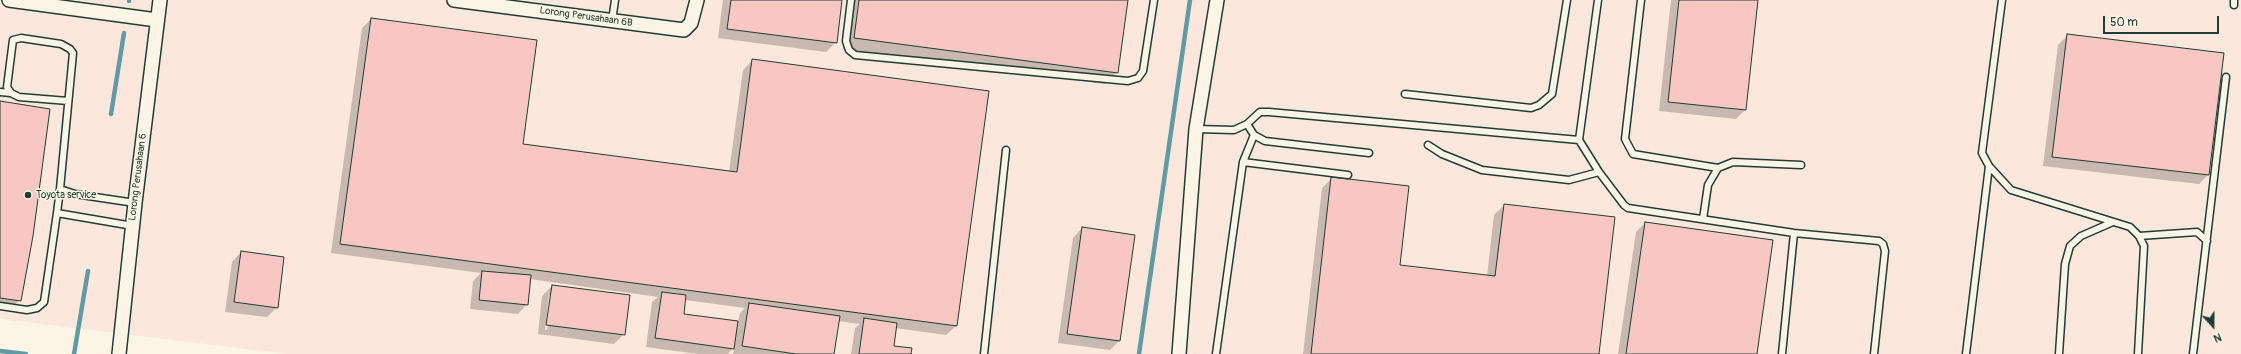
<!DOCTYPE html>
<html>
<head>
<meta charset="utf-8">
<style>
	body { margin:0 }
	#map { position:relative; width:2241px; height:354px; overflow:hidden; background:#fcf5e5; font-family:Pangolin,sans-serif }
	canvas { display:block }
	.north { position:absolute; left:2193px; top:306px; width:40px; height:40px; -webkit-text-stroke:3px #fcf5e5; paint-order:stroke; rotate:159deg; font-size:11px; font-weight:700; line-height:16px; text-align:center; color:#1f3d34 }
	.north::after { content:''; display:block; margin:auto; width:14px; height:18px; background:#1f3d34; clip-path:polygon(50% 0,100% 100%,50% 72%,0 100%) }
	.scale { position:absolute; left:2103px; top:16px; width:116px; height:18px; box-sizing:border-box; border:2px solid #1f3d34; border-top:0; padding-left:5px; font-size:12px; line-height:14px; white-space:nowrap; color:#1f3d34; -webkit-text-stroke:3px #fcf5e5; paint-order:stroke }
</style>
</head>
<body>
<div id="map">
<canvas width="2241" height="354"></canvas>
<div class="north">N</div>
<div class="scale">50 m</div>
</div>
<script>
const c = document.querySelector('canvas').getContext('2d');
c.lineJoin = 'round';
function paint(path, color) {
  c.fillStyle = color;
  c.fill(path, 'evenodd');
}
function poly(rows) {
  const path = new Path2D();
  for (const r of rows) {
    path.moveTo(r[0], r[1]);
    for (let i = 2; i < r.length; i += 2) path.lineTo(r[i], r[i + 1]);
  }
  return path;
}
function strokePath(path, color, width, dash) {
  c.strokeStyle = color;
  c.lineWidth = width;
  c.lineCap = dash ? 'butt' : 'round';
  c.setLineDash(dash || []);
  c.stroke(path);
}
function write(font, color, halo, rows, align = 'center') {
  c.font = font + ' Pangolin,sans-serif';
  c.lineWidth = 3;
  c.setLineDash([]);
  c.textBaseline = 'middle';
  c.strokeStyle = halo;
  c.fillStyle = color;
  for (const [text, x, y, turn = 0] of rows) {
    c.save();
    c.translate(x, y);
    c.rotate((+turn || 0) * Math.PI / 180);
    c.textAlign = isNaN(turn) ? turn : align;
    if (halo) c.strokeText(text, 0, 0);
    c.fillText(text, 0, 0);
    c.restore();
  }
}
const built = poly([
	[0,0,2241,0,2241,354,288,354,0,319]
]);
const shadow = poly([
	[723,0,841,0,836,42,826,52,718,38],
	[850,0,1127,0,1117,72,1105,84,843,49],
	[1671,0,1757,0,1745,110,1736,119,1659,111],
	[371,19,522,144,729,172,743,70,753,60,956,326,946,335,895,328,893,347,910,354,851,354,855,328,860,324,838,321,833,354,733,354,734,347,728,354,697,354,646,347,652,302,658,297,530,279,527,304,518,314,470,309,473,281,481,273,331,253,362,28],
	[685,300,745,308,740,313,738,322,683,315],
	[2067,36,2208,175,2199,184,2043,166,2058,45],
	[0,102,20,300,10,309,0,308],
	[1332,178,1399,266,1487,276,1494,215,1504,205,1598,354,1303,354,1322,188],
	[1645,223,1756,354,1618,354,1636,232],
	[1082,228,1119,341,1110,350,1058,343,1073,238],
	[241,252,277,307,267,317,225,312,232,262],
	[552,286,624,334,614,344,538,334,542,296],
	[549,295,551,295,547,330,545,330]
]);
const stream = poly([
	[129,1,129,0],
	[111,114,124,33],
	[0,351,26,354],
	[74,354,88,271],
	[1139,354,1190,0]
]);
const building = poly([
	[731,0,842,0,837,43,727,29,731,0],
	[859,0,1128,0,1118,73,854,38,859,0],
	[1679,0,1758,0,1746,110,1668,102,1679,0],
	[371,18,537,40,523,144,737,172,752,59,989,91,957,326,340,244,371,18],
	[2067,34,2224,53,2209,175,2052,157,2067,34],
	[0,101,50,109,33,236,21,301,0,298,0,101],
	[1331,177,1409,186,1400,265,1495,276,1504,204,1615,217,1599,354,1311,354,1331,177],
	[1645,222,1773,240,1757,354,1626,354,1645,222],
	[1082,227,1135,235,1120,341,1067,334,1082,227],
	[241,251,284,257,278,308,234,302,241,251],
	[482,271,531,275,528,305,479,300,482,271],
	[552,285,630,295,625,335,546,325,552,285],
	[662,292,686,295,684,314,738,321,734,349,655,338,662,292],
	[749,303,840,316,834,354,796,354,742,346,749,303],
	[864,318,897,323,894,346,912,348,911,354,859,354,864,318]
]);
const service = poly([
	[851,0,846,41,849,50,855,55,1128,81,1138,78,1143,71,1154,0],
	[1641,0,1625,139,1633,154,1718,168],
	[2002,0,1982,153,1989,166,2011,190,2130,227,2139,236,2144,246,2138,354],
	[2234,5,2234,0],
	[612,21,615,0],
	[0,92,11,93],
	[1405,94,1531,108,1539,105,1552,94,1567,0],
	[68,101,19,97,11,93,7,87,13,40,21,38,61,44,70,49,73,53,60,189,75,194,135,203],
	[1247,124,1254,135,1265,141,1369,153],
	[1196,129,1234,130,1247,124,1260,112,1269,112,1579,140,1598,0],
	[1579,140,1599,172,1624,205,1628,208,1794,233,1879,241,1883,244,1885,251,1874,354],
	[1428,145,1442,154,1482,170,1569,180,1599,172],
	[1243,162,1348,175],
	[57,213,60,189],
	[1703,219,1708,185,1718,168,1733,162,1801,165],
	[2139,236,2197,232,2207,241],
	[0,306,27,310,37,308,44,302,57,213,133,226],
	[984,354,1006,150],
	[1216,354,1243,162,1254,135],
	[1782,354,1794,233],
	[1966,354,1989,166],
	[2059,354,2065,264,2070,246,2081,236,2113,222],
	[2193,354,2226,77]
]);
const minor = poly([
	[9,0,157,20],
	[454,0,684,30,691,23,697,0],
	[119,354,135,203,160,0],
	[1179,354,1196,129,1217,0]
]);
const markers = [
	[28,195,4,"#1f3d34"]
];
const streetNames = [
	["Lorong Perusahaan 6B",586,17,8],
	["Lorong Perusahaan 6",138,177,-83]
];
const poiNames = [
	["Toyota service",36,195]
];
paint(built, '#fbe7db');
paint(shadow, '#0003');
strokePath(stream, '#629aa4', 4.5);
paint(building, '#f8c7c3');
strokePath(building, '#1f3d34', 1);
strokePath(service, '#1f3d34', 9);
strokePath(minor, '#1f3d34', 16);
strokePath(service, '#fcf5e5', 6);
strokePath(minor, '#fcf5e5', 13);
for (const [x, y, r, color] of markers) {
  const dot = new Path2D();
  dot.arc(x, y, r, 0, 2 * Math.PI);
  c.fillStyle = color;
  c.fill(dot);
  strokePath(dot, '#fcf5e5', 1.5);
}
write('10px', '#1f3d34', '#fcf5e5', streetNames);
write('10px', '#1f3d34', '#fcf5e5', poiNames, 'left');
</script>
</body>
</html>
